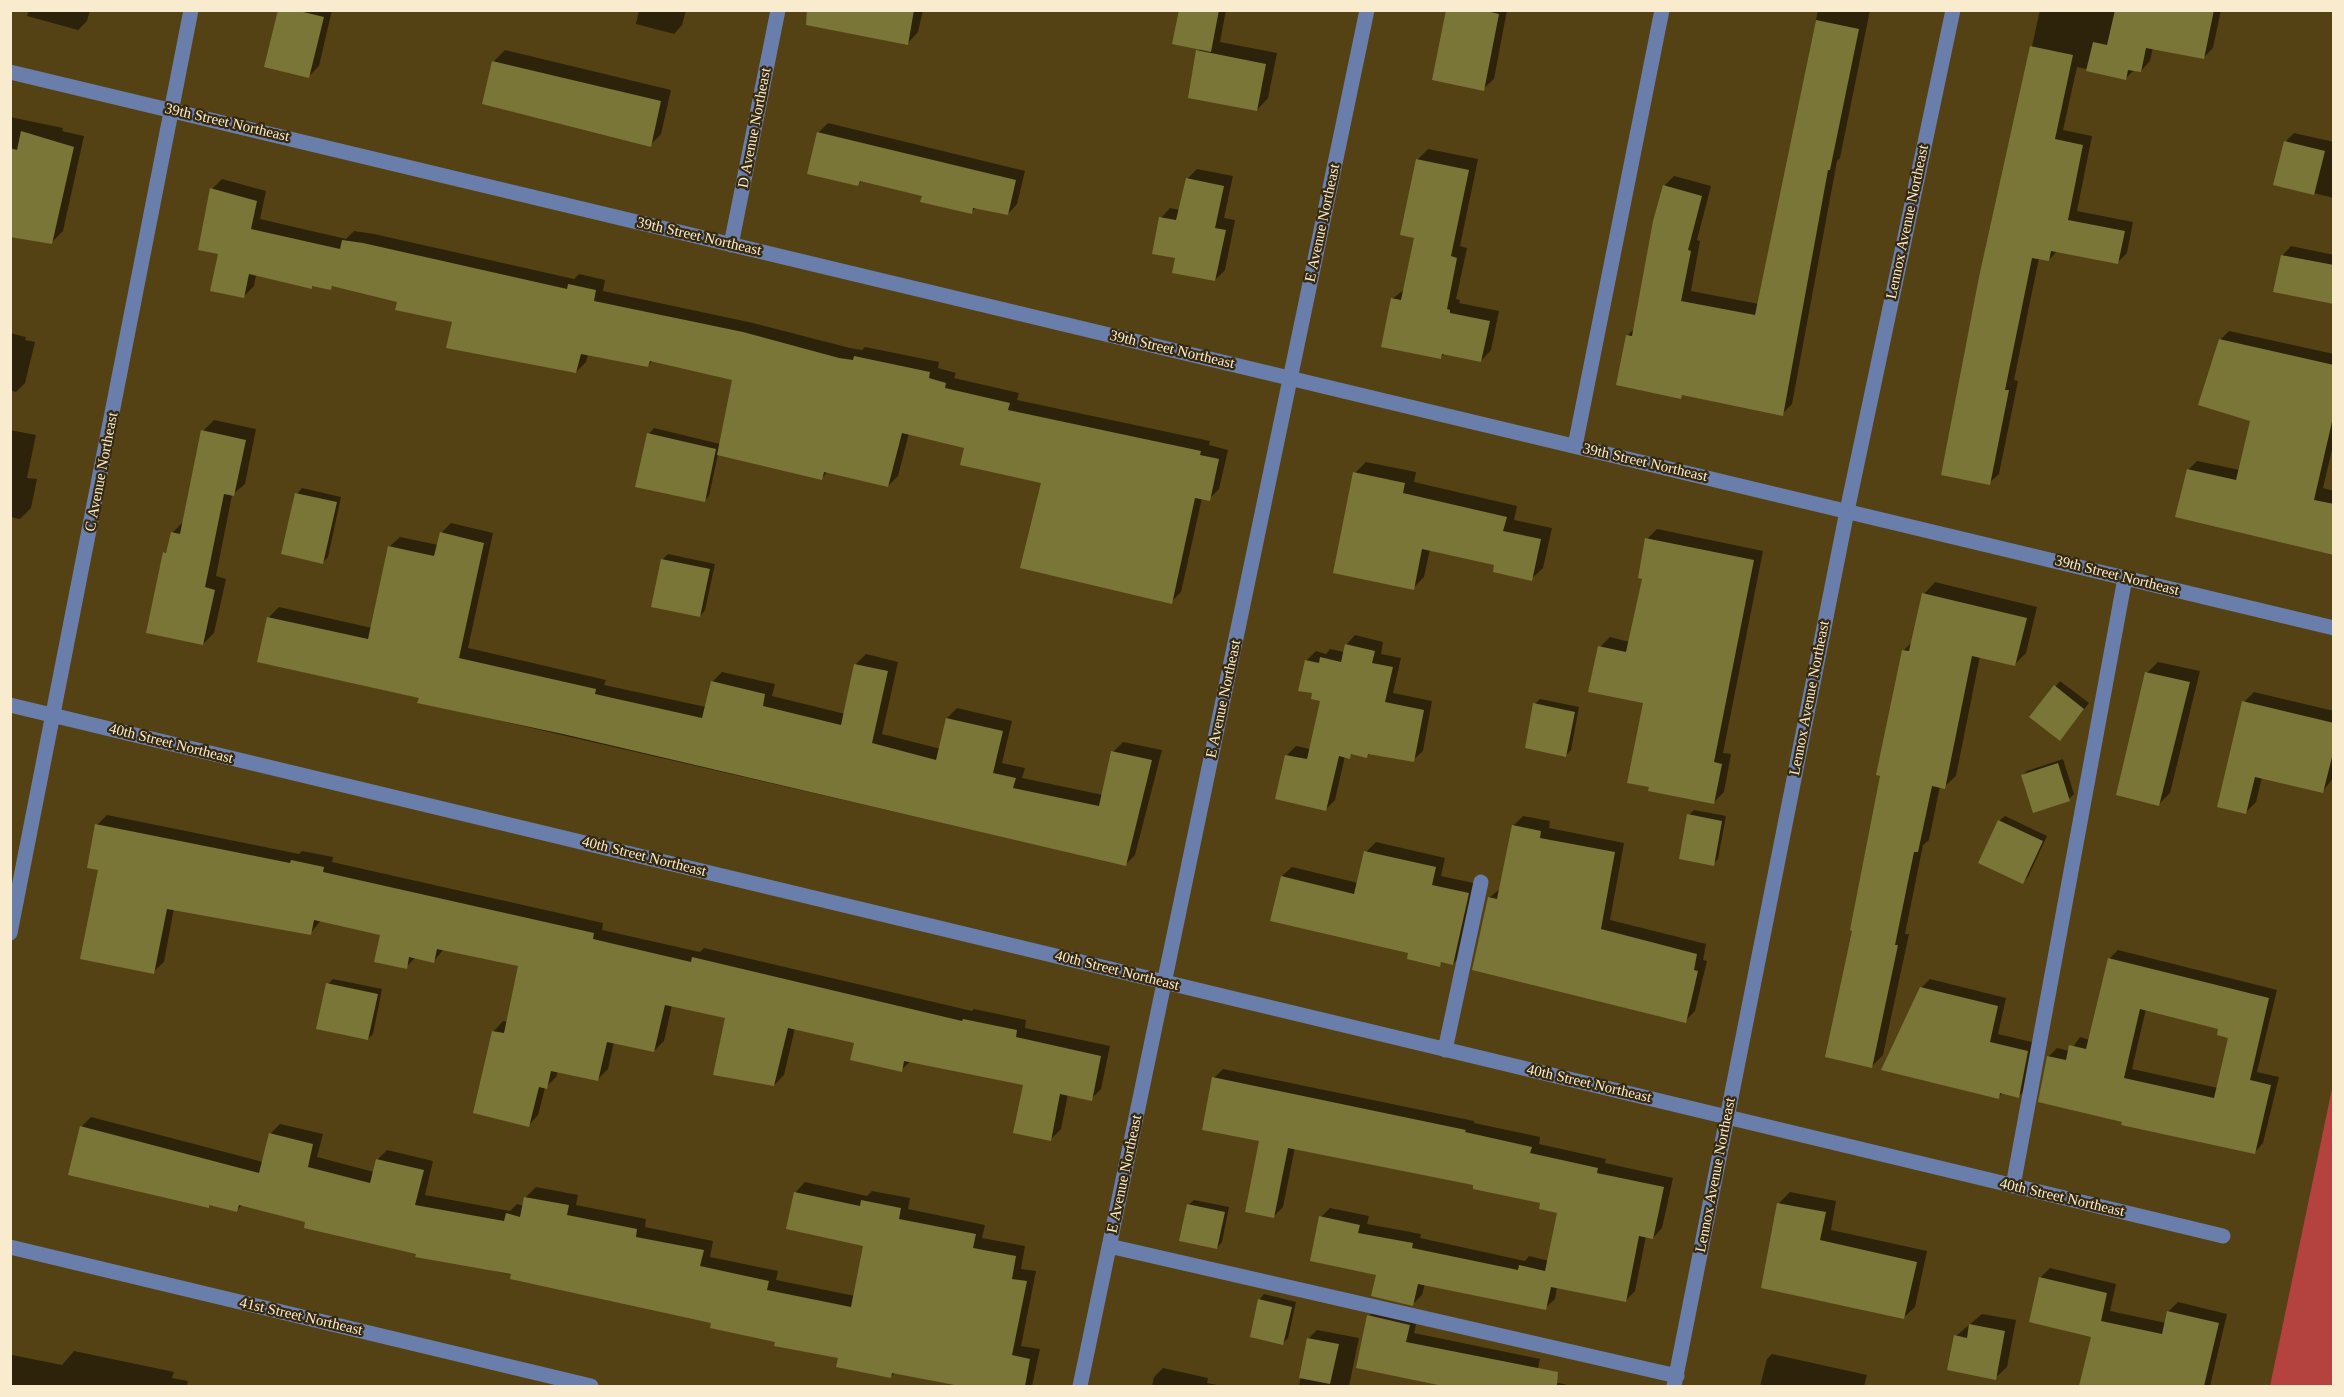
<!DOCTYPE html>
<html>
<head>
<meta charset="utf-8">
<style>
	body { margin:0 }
	#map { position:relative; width:2344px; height:1397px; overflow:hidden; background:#554214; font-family:Georgia,serif }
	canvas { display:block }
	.frame { position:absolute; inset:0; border:12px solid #f9ebcd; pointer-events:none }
</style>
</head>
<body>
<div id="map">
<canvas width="2344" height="1397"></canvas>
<div class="frame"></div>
</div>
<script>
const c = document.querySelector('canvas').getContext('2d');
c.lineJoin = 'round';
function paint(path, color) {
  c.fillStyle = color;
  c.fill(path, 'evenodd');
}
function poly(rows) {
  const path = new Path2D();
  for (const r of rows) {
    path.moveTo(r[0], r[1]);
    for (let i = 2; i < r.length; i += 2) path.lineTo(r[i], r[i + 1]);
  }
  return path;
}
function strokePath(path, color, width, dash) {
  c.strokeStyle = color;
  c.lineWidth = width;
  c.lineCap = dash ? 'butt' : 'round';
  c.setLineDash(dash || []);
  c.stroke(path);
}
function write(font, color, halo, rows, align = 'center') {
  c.font = font + ' Georgia,serif';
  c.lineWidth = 4.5;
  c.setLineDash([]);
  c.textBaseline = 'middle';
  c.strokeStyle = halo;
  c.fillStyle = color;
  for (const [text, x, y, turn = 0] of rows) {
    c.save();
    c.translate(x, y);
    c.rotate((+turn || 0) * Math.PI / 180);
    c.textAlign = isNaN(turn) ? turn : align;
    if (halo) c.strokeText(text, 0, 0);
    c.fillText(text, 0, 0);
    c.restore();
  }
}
const green = poly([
	[2333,1084,2333,1386,2270,1386]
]);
const shadow = poly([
	[29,10,90,10,87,21,78,30,27,16],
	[279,10,332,10,319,66,309,76],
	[639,10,686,10,682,25,674,34,636,24],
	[865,10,923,10,918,32,907,44],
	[1180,10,1226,10,1220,42,1277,53,1268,98,1257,110,1198,51,1201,48],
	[1447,10,1507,10,1494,79,1483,89],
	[1818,10,1870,10,1840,158,1837,161,1792,404,1782,414,1684,394,1680,397,1627,336,1635,328,1664,186,1674,176,1711,186,1697,240,1700,241,1691,291,1759,304],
	[2040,10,2221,10,2213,48,2203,58,2153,47,2150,61,2141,71,2135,69,2126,78,2077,67,2063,130,2092,136,2077,211,2133,222,2127,253,2118,262,2057,251,2049,260,2039,258,2014,380,2018,381,1999,474,1989,483,1981,277],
	[505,50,671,90,661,134,650,145,493,62],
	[10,117,63,128,62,131,84,136,63,231,52,242,10,233],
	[828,123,1025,171,1017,204,1008,214,977,207,971,212,923,195,862,180,858,185,818,133],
	[2294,133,2334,142,2334,198,2275,184,2285,142],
	[1428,149,1478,159,1460,246,1467,248,1456,299,1460,300,1459,303,1499,311,1491,350,1481,361,1445,353,1441,357,1392,299,1405,289,1416,237,1417,160],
	[1197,169,1233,176,1224,218,1235,220,1225,270,1215,280,1176,257,1161,218,1170,208,1180,210,1188,178],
	[222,179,266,191,260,219,346,239,354,231,374,234,574,279,579,274,605,280,603,291,753,323,850,348,862,350,865,347,939,362,938,368,956,373,954,378,1019,393,1017,400,1210,441,1209,445,1228,450,1219,489,1209,499,1202,498,1181,592,1171,602,1043,482,966,447,909,433,898,476,888,486,828,471,822,478,718,454,709,496,704,501,649,434,654,428,720,444,734,379,653,360,648,366,588,354,586,362,576,372,399,301,334,285,331,288,314,285,311,287,256,275,254,286,244,296,220,253,199,249,212,189],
	[2291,246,2334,255,2334,302,2282,256],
	[2229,331,2334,354,2334,441,2323,488,2334,491,2334,554,2188,470,2197,461,2240,470,2251,420,2220,340],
	[10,333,26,337,25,340,35,342,25,383,16,392,10,390],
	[214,420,256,429,245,484,232,495,216,576,226,579,214,633,203,644,165,553,169,548,172,533,184,521,203,431],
	[10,430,36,435,27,478,37,479,31,508,20,519,10,517],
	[1366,462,1416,472,1414,482,1517,506,1514,520,1552,528,1543,568,1531,579,1496,564,1430,549,1424,577,1413,588,1355,473],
	[302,488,341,497,328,557,323,562,297,494],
	[451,523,493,533,468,648,606,680,604,685,706,707,712,682,722,672,775,684,772,696,845,714,856,664,866,654,898,662,882,734,941,749,947,718,957,708,1012,721,1002,763,1025,768,1022,778,1103,795,1113,752,1123,742,1162,750,1135,855,1125,865,419,702,420,697,269,617,279,607,372,628,389,547,400,537,438,545,441,533],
	[1657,529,1763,551,1723,753,1731,754,1724,792,1714,802,1644,702,1600,647,1610,637,1630,642,1644,578,1647,539],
	[668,554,715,564,705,610,700,616,662,560],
	[1935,582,2037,607,2026,653,2015,664,1980,656,1956,776,1944,787,1940,786,1929,840,1923,845,1905,934,1909,934,1883,1055,1872,1066,1854,930,1903,651,1913,641,1924,594],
	[1355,635,1383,642,1381,654,1401,658,1393,693,1432,701,1423,751,1413,760,1370,753,1367,756,1353,753,1349,757,1345,756,1335,800,1325,810,1287,755,1296,746,1310,749,1322,700,1314,692,1306,661,1316,651,1326,654,1330,649,1344,652,1346,645],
	[2158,662,2200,671,2170,793,2159,804,2147,673],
	[2060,681,2089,703,2065,734,2031,717],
	[2254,692,2334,711,2334,777,2322,792,2262,777,2256,802,2246,812,2244,702],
	[1540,699,1579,707,1571,750,1566,755,1535,704],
	[2063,759,2074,794,2069,799,2022,776,2027,771],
	[1694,810,1726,816,1718,859,1713,864,1689,815],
	[107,815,299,854,302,851,333,857,332,862,603,923,602,930,700,952,704,948,972,1011,974,1009,1026,1020,1025,1028,1110,1046,1101,1089,1091,1099,1068,1094,1061,1129,1051,1139,1024,1084,911,1061,901,1070,856,1042,795,1028,784,1075,774,1085,727,1017,672,1005,664,1041,654,1051,614,1042,608,1069,598,1079,558,1071,556,1077,545,1088,538,1115,528,1126,493,1032,503,1021,508,1022,520,965,444,949,434,961,416,957,406,967,382,933,321,920,310,934,174,908,164,962,153,972,99,869,97,825],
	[1523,816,1550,821,1549,828,1624,843,1610,920,1706,944,1703,960,1707,961,1695,1011,1685,1021,1489,898,1501,888,1513,826],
	[2005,816,2047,836,2028,877,2022,883,1999,821],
	[1376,842,1445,858,1441,876,1478,884,1462,954,1453,964,1443,961,1439,965,1410,952,1282,876,1292,867,1358,883,1366,852],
	[2118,950,2277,990,2257,1072,2279,1077,2263,1143,2255,1152,2123,1121,2048,1057,2057,1048,2070,1051,2080,1037,2090,1040,2110,958],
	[2146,1009,2220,1028,2230,1037,2218,1088,2132,1069],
	[333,979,382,989,373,1034,368,1039,328,984],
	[1930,979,2006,998,1998,1034,2036,1043,2028,1087,2019,1096,2003,1092,1999,1097,1921,988],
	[1223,1069,1474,1121,1474,1123,1540,1137,1539,1144,1606,1159,1605,1163,1673,1178,1662,1228,1653,1238,1646,1236,1635,1291,1626,1300,1557,1287,1555,1299,1545,1308,1425,1284,1422,1295,1413,1304,1378,1274,1321,1217,1330,1208,1369,1216,1367,1224,1421,1234,1420,1238,1525,1261,1529,1256,1549,1261,1559,1212,1542,1202,1475,1184,1295,1147,1283,1207,1274,1216,1261,1140,1214,1078],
	[91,1117,263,1162,270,1134,280,1124,323,1134,317,1157,374,1172,377,1160,387,1150,433,1161,425,1195,510,1211,517,1204,524,1206,525,1198,536,1187,578,1195,576,1205,646,1219,645,1227,713,1241,710,1257,778,1271,776,1280,855,1296,865,1245,795,1193,805,1182,867,1196,872,1191,910,1198,908,1209,985,1225,982,1238,1025,1246,1021,1269,1036,1271,1021,1346,1040,1349,1032,1386,968,1386,895,1372,891,1377,840,1357,712,1321,417,1253,243,1204,236,1211,211,1203,208,1206,81,1127],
	[1790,1192,1836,1201,1831,1230,1927,1251,1915,1307,1903,1318,1779,1203],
	[1194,1200,1229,1207,1222,1242,1217,1248,1188,1205],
	[2050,1268,2116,1284,2110,1311,2166,1323,2168,1312,2178,1302,2227,1314,2210,1386,2081,1386,2093,1335,2040,1278],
	[1264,1294,1296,1302,1288,1338,1283,1343,1259,1300],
	[1378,1307,1418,1316,1414,1333,1540,1359,1536,1378,1572,1386,1441,1386,1369,1316],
	[1982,1314,2016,1320,2007,1367,1995,1378,1956,1336],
	[1317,1330,1359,1338,1349,1386,1299,1386,1308,1339],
	[74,1351,174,1372,172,1378,188,1381,187,1386,10,1386,12,1355,62,1365],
	[1772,1354,1867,1375,1864,1386,1760,1386,1767,1359],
	[1163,1368,1208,1378,1207,1383,1223,1386,1152,1386,1154,1377]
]);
const building = poly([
	[278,10,295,10,324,17,309,78,264,67],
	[807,10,914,10,908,45,806,25],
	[1179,10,1219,10,1211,52,1172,44],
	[1446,10,1482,10,1499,14,1484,91,1432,80],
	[2115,10,2214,10,2204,59,2146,48,2141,72,2128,70,2126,80,2086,71,2093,42,2107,45],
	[1816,20,1859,29,1830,170,1828,170,1783,416,1682,395,1681,399,1616,385,1626,335,1632,336,1653,221,1663,185,1702,196,1688,250,1691,251,1681,301,1755,315],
	[2030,46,2073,55,2055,139,2083,145,2068,220,2125,231,2118,264,2051,251,2049,261,2032,258,2005,390,2009,390,1990,485,1941,475,1979,277],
	[1196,50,1266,64,1257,111,1188,98],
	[492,61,661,101,651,147,482,104],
	[21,131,74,147,52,244,10,237,10,148,17,150],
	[817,132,1016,180,1008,215,973,208,972,214,920,202,922,196,860,181,858,186,807,174],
	[2284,141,2325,151,2314,195,2273,185],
	[1416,159,1469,170,1451,256,1457,258,1447,309,1450,310,1450,313,1490,321,1481,362,1442,354,1441,359,1381,347,1391,298,1401,300,1414,238,1400,235],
	[1186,178,1224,186,1215,228,1226,230,1215,281,1172,273,1175,258,1152,254,1159,217,1176,220],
	[210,188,257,201,251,229,340,249,342,240,363,243,567,289,568,284,596,290,594,301,743,332,839,358,853,360,854,356,930,372,929,378,946,383,945,388,1010,403,1008,410,1201,451,1200,455,1219,459,1210,501,1195,498,1172,604,1020,568,1041,483,960,465,964,448,902,433,888,487,824,472,822,480,717,455,732,380,650,361,648,367,581,354,576,373,446,348,452,322,395,310,397,302,332,286,331,290,312,286,312,289,249,274,244,298,210,291,218,254,198,250],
	[2281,255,2334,265,2334,304,2273,292],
	[2219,339,2334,365,2334,413,2314,500,2334,504,2334,555,2175,517,2187,469,2236,480,2250,421,2198,405],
	[201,430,246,440,234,496,224,494,210,563,205,587,215,590,203,645,146,633,163,552,166,553,171,532,180,534],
	[647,433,716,449,705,502,635,487],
	[1353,472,1405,483,1403,493,1507,517,1503,531,1541,539,1532,581,1493,572,1494,565,1422,549,1414,590,1333,573],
	[295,493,337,502,323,564,281,554],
	[440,532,484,543,459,658,596,689,595,694,702,718,711,681,765,694,763,706,841,725,854,664,888,671,872,743,936,760,946,718,1003,731,993,773,1016,778,1013,788,1099,806,1111,751,1152,760,1126,866,563,734,417,703,419,698,257,662,267,617,368,639,388,546,434,556],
	[1645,538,1754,560,1714,762,1722,764,1714,804,1648,791,1649,787,1627,783,1643,703,1588,692,1598,646,1626,652,1642,579,1638,578],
	[661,559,710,569,700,617,651,607],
	[1922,593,2027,618,2015,666,1972,656,1945,789,1932,786,1918,852,1914,852,1895,945,1898,945,1872,1068,1825,1057,1852,931,1850,930,1880,776,1876,775,1902,650,1909,651],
	[1345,644,1375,651,1372,663,1393,667,1385,702,1424,710,1414,762,1368,754,1367,758,1351,754,1350,759,1339,756,1326,811,1275,799,1285,755,1307,759,1320,701,1311,699,1312,693,1298,691,1305,660,1319,663,1320,657,1341,662],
	[2145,672,2190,682,2159,806,2116,795],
	[2054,685,2084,709,2060,741,2029,717],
	[2242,701,2334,723,2334,749,2323,793,2255,777,2246,814,2217,807],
	[1533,703,1575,712,1566,757,1525,748],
	[2058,763,2070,801,2033,813,2021,775],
	[1687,814,1722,821,1714,866,1679,859],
	[1998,820,2043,841,2023,884,1978,863],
	[95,824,290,863,291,860,324,867,323,872,594,933,593,939,691,962,692,957,962,1021,963,1019,1017,1030,1016,1037,1101,1056,1092,1101,1060,1094,1051,1141,1013,1133,1023,1085,904,1061,902,1072,850,1060,854,1043,788,1028,774,1086,713,1075,725,1018,665,1005,654,1052,607,1042,598,1081,551,1071,547,1089,539,1087,529,1127,473,1113,492,1031,504,1033,518,966,437,949,434,963,409,957,407,969,374,962,380,935,314,920,311,935,167,909,154,974,80,959,98,870,87,868],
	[1512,825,1541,831,1540,838,1615,852,1601,929,1697,954,1694,970,1698,971,1686,1023,1472,970,1488,897,1497,899],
	[1364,851,1436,867,1432,885,1469,893,1453,965,1441,962,1440,967,1407,959,1408,953,1270,921,1281,876,1354,894],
	[2108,958,2269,998,2250,1080,2271,1085,2255,1154,2121,1125,2122,1122,2038,1102,2047,1056,2066,1060,2069,1045,2086,1049],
	[2140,1009,2218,1029,2217,1035,2228,1038,2214,1098,2124,1078],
	[326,983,378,994,368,1040,316,1029],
	[1920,987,1998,1006,1990,1042,2028,1051,2019,1098,2000,1093,1999,1099,1881,1070],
	[1212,1077,1466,1130,1465,1132,1532,1147,1530,1153,1598,1168,1597,1173,1664,1187,1653,1239,1639,1236,1626,1302,1551,1287,1546,1310,1418,1284,1413,1306,1371,1296,1376,1275,1310,1261,1319,1216,1360,1225,1358,1233,1413,1243,1412,1248,1518,1270,1519,1265,1545,1271,1557,1213,1539,1209,1540,1203,1473,1189,1473,1185,1288,1148,1274,1218,1245,1212,1259,1141,1202,1130],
	[80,1126,259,1173,269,1133,313,1144,308,1167,370,1183,376,1159,424,1170,415,1205,504,1221,506,1213,520,1217,524,1197,569,1205,567,1215,637,1229,636,1237,704,1250,700,1266,769,1281,767,1290,851,1307,863,1246,786,1229,794,1192,860,1206,861,1200,901,1208,899,1219,976,1234,973,1248,1016,1256,1012,1279,1027,1281,1012,1355,1030,1359,1025,1386,960,1386,892,1373,891,1378,836,1367,838,1358,774,1346,775,1342,710,1328,711,1323,510,1279,511,1274,415,1257,416,1254,304,1228,305,1222,239,1205,237,1212,209,1205,209,1208,68,1175],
	[1777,1203,1826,1212,1820,1240,1917,1262,1904,1319,1761,1288],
	[1187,1204,1225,1212,1217,1249,1179,1241],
	[2039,1277,2107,1293,2101,1321,2162,1334,2167,1311,2219,1323,2204,1386,2079,1386,2091,1337,2029,1322],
	[1258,1299,1292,1307,1283,1345,1250,1337],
	[1367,1315,1410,1325,1406,1342,1558,1372,1557,1386,1443,1386,1356,1368],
	[1969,1324,2005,1331,1996,1380,1947,1370,1954,1335,1967,1338],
	[1307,1338,1339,1344,1330,1384,1299,1378]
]);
const minor = poly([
	[10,72,2334,628],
	[731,245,778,10],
	[1575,446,1662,10],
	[10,705,2223,1236],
	[10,933,191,10],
	[1445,1050,1481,882],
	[2013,1186,2125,578],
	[1109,1246,1677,1376],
	[10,1247,591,1386],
	[1080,1386,1367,10],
	[1674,1386,1847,511,1953,10]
]);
const streetNames = [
	["39th Street Northeast",227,123,13],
	["D Avenue Northeast",755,128,-79],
	["Lennox Avenue Northeast",1908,222,-78],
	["E Avenue Northeast",1323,223,-78],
	["39th Street Northeast",699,237,13],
	["39th Street Northeast",1172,350,13],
	["39th Street Northeast",1645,463,13],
	["C Avenue Northeast",102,472,-79],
	["39th Street Northeast",2117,576,14],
	["Lennox Avenue Northeast",1810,698,-79],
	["E Avenue Northeast",1224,699,-78],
	["40th Street Northeast",171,744,14],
	["40th Street Northeast",644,857,14],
	["40th Street Northeast",1117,971,14],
	["40th Street Northeast",1589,1084,13],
	["E Avenue Northeast",1125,1174,-78],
	["Lennox Avenue Northeast",1716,1175,-79],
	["40th Street Northeast",2062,1198,13],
	["41st Street Northeast",301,1317,13]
];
paint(green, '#b4423f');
paint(shadow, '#0007');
paint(building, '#7a7638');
strokePath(minor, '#6a7eab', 15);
write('15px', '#f9ebcd', '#352911', streetNames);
</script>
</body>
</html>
